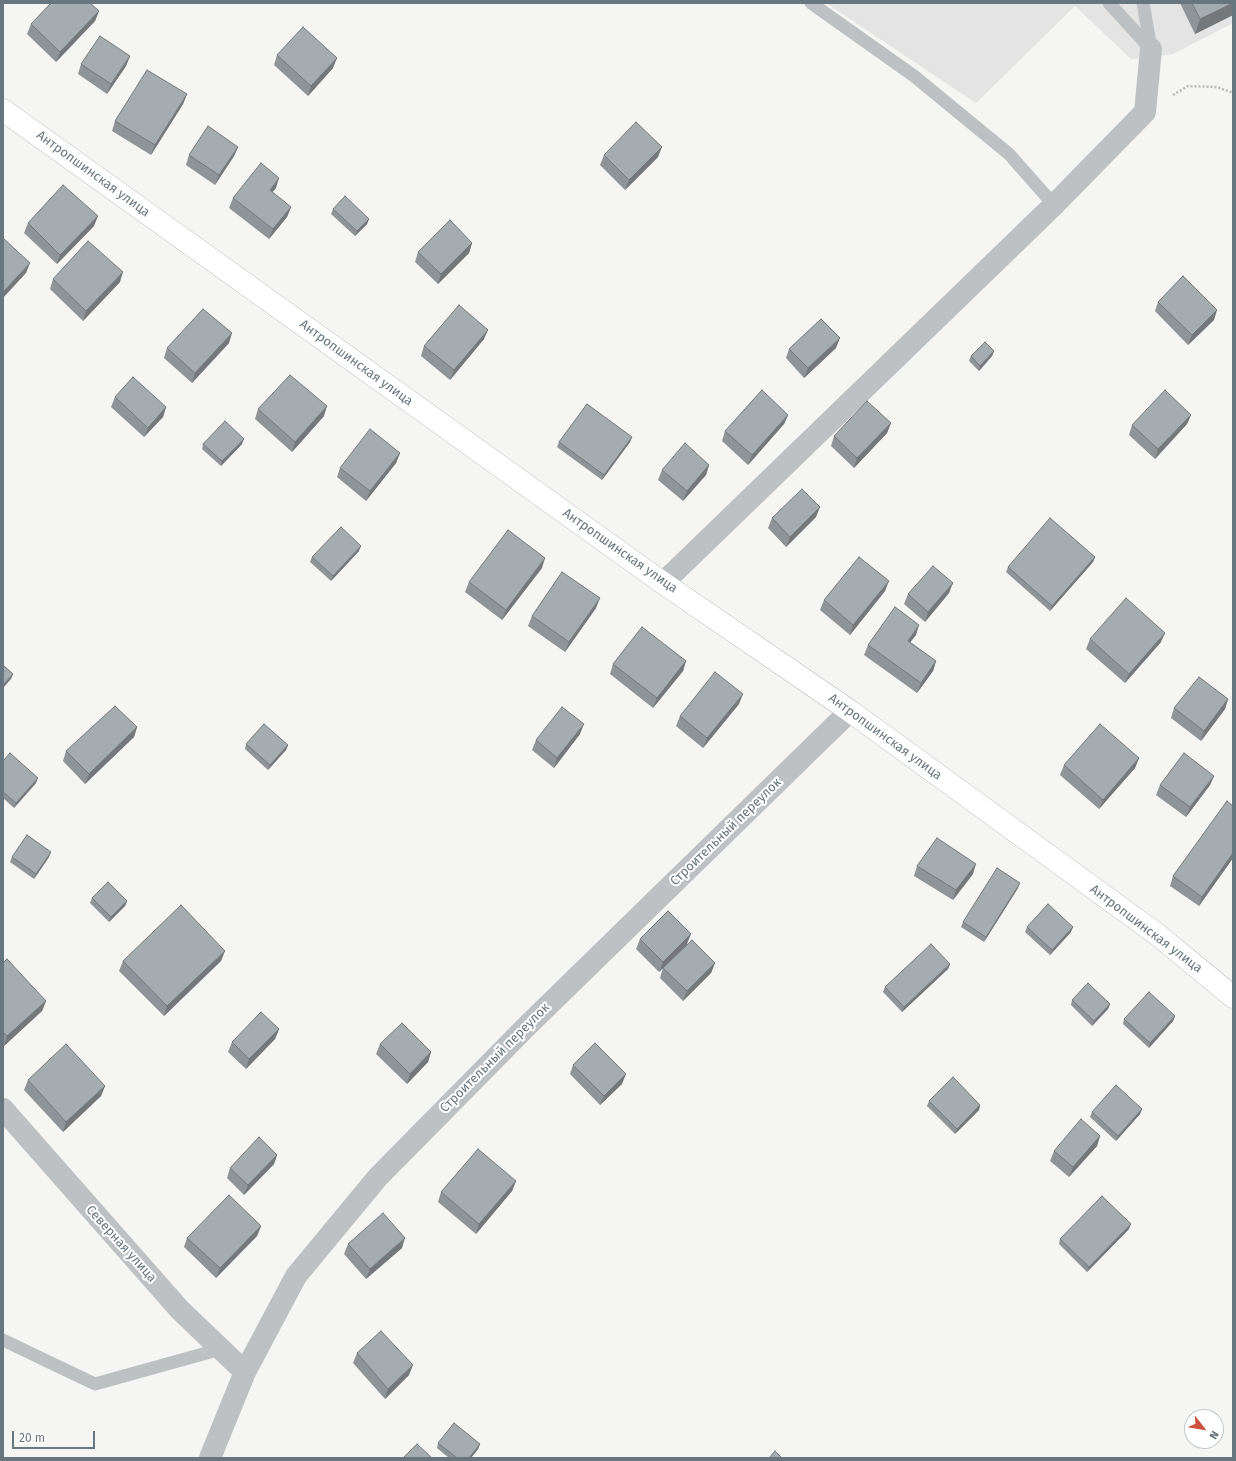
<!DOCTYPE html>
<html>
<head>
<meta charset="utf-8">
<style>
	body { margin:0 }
	#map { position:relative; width:1236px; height:1461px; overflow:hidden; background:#f5f5f3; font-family:"Fira Sans",sans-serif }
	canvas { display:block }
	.frame { position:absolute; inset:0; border:4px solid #68777f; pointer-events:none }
	.north { position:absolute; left:1184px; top:1409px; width:40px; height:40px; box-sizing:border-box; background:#fff; border:1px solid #c3c9cc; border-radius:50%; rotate:121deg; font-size:11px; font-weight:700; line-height:16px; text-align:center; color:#68777f }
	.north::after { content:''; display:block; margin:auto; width:14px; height:18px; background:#cb503d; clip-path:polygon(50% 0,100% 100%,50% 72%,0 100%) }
	.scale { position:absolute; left:12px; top:1431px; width:83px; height:18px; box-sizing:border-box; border:2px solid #68777f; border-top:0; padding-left:5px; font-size:12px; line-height:14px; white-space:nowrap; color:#68777f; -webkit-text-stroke:3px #fff; paint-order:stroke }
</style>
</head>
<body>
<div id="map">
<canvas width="1236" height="1461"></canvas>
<div class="frame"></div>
<div class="north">N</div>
<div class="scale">20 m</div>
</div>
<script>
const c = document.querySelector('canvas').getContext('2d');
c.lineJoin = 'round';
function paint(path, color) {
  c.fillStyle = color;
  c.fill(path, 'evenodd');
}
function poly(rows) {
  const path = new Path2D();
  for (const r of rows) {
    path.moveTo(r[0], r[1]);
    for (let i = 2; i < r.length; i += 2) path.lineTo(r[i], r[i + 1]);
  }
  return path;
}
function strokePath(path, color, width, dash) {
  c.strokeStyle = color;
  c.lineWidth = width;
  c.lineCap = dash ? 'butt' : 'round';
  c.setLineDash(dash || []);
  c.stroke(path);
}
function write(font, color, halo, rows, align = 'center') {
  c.font = font + ' "Fira Sans",sans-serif';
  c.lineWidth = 4;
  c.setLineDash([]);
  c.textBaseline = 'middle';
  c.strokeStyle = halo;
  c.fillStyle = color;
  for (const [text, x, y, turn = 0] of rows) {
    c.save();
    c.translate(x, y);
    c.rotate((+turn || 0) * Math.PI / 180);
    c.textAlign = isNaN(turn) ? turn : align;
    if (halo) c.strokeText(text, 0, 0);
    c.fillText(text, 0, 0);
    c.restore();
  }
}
const built = poly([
	[826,3,1233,3,1233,23,1173,54,1131,59,1075,6,976,103]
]);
const path = poly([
	[1173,95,1188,86,1217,87,1233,93]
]);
const lane = poly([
	[811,3,914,76,1009,154,1054,205],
	[1109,3,1151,49],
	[1143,3,1151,49],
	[3,1340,95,1384,221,1349]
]);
const street = poly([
	[663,583,1054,205,1145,112,1151,49],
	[3,1109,180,1310,245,1372],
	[210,1458,245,1372,296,1276,378,1177,527,1026,850,711]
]);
const secondary = poly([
	[3,110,663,583,850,711,1158,935,1233,997]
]);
const wall = poly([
	[1180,3,1233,3,1233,15,1195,34],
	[99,11,95,21,56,62,27,34,31,24],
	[277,55,333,68,308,96,274,65],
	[130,56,126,66,107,94,78,74,81,64],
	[187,94,183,104,151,155,112,131,115,121],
	[238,147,234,156,215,185,186,165,189,155],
	[604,155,658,157,625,190,600,165],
	[276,188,272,192,291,207,287,217,269,239,229,208,233,198],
	[333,209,369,219,367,224,355,236,331,214],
	[28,223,94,226,57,264,24,233],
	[472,243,469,253,438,284,415,262,418,252],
	[53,279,120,282,83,321,50,289],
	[1158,302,1214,320,1188,345,1155,311],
	[484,339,450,380,421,356,424,346],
	[229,343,192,383,164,358,167,348],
	[836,348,804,378,786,358,789,349],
	[994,351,992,356,979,371,969,361,971,356],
	[115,397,166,407,163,417,144,437,111,407],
	[258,409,324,416,292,452,255,419],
	[788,415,784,424,748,465,722,441,725,431],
	[1191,415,1187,424,1155,459,1129,435,1132,425],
	[891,423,887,433,854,468,831,446,834,436],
	[632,437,630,442,602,480,557,447,559,442],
	[203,444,242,444,221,466,202,449],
	[400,453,396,463,366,501,337,477,340,468],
	[709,465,706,475,683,501,658,480,662,470],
	[816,517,786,547,768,528,772,518],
	[359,551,331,581,310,562,312,557],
	[1095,557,1093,562,1050,611,1006,572,1008,567],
	[542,568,502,620,465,592,469,582],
	[885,591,850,635,820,610,824,600],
	[949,593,925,622,904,604,908,594],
	[596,608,565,652,528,626,532,616],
	[916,635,910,642,936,661,933,671,917,693,864,655,868,645],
	[1090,639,1161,642,1125,683,1086,649],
	[686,661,683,671,653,708,610,674,613,664],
	[1228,699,1225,709,1201,741,1171,718,1174,708],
	[739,704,703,748,676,726,680,716],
	[137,727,134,737,85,784,63,761,66,751],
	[580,734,554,768,532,750,536,740],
	[246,744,288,745,286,750,268,770,245,749],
	[1139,758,1135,768,1099,809,1060,775,1064,765],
	[3,761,36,783,14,808,3,798],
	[1214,776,1210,785,1186,817,1156,795,1160,785],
	[12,857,49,857,34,879,10,862],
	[1233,858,1199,906,1170,886,1173,876],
	[917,866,973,874,953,900,914,876],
	[1018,888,984,942,961,927,963,922],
	[92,898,127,901,125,906,109,922,90,903],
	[1027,927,1071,932,1050,955,1025,932],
	[640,939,688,944,715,963,711,973,683,1001,660,978,663,968,659,972,636,949],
	[123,961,221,961,164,1016,119,971],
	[3,963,46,1001,42,1011,4,1046,3,1045],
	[950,964,948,969,902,1012,883,992,885,987],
	[1072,1000,1110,1004,1108,1009,1092,1026,1071,1005],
	[1175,1016,1173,1021,1149,1048,1123,1024,1124,1019],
	[279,1029,275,1039,246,1069,228,1052,232,1042],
	[380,1044,431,1052,428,1062,407,1084,376,1054],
	[573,1065,622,1084,600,1105,570,1074],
	[28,1080,105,1086,101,1096,63,1132,24,1090],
	[929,1101,980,1105,979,1110,955,1134,927,1106],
	[1142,1109,1140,1114,1116,1141,1090,1117,1092,1112],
	[1100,1136,1097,1146,1069,1177,1050,1161,1054,1151],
	[277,1155,274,1164,244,1195,227,1178,230,1168],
	[516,1181,512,1191,476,1234,438,1202,441,1192],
	[261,1226,257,1236,216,1278,184,1247,187,1238],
	[1129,1229,1087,1272,1059,1244,1060,1239],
	[348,1244,402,1248,366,1279,344,1254],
	[357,1353,409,1375,385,1399,353,1363],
	[438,1443,480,1444,478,1449,471,1458,449,1458,437,1448]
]);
const shadedWall = poly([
	[1233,3,1233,15,1195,34,1200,19],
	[99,11,95,21,56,62,60,52],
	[130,56,126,66,107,94,111,84],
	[337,58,333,68,308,96,311,86],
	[187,94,183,104,151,155,155,145],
	[238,147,234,156,215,185,219,175],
	[662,147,658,157,625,190,629,180],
	[279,178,276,188,266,200,270,190],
	[291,207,287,217,269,239,273,229],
	[98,216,94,226,57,264,60,255],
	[369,219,367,224,355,236,357,231],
	[472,243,469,253,438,284,441,274],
	[30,263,26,273,3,298,3,292],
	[123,272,120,282,83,321,86,311],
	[1217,310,1214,320,1188,345,1192,335],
	[488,330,484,339,450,380,454,370],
	[232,333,229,343,192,383,195,373],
	[840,338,836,348,804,378,808,368],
	[994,351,992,356,979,371,980,366],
	[327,406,324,416,292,452,295,442],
	[166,407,163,417,144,437,148,428],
	[788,415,784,424,748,465,752,455],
	[1191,415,1187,424,1155,459,1158,449],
	[891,423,887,433,854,468,857,458],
	[632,437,630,442,602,480,604,475],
	[244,439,242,444,221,466,222,461],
	[400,453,396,463,366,501,370,491],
	[709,465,706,475,683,501,687,491],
	[820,507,816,517,786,547,790,537],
	[361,546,359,551,331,581,333,576],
	[1095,557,1093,562,1050,611,1052,606],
	[545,558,542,568,502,620,506,610],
	[889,581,885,591,850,635,853,625],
	[953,583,949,593,925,622,928,612],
	[600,598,596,608,565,652,569,642],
	[919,625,916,635,904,650,908,641],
	[1165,633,1161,642,1125,683,1129,674],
	[686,661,683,671,653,708,657,698],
	[936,661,933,671,917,693,921,683],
	[13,674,11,679,3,688,3,685],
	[743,694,739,704,703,748,707,738],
	[1228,699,1225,709,1201,741,1204,731],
	[584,724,580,734,554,768,557,758],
	[137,727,134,737,85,784,89,774],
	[288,745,286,750,268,770,270,765],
	[1139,758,1135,768,1099,809,1103,800],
	[1214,776,1210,785,1186,817,1190,807],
	[38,778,36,783,14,808,16,803],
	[51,852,49,857,34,879,36,874],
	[1233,853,1233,858,1199,906,1202,897],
	[976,864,973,874,953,900,956,890],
	[1020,883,1018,888,984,942,986,937],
	[127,901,125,906,109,922,111,917],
	[1073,927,1071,932,1050,955,1052,950],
	[691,934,687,944,659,972,663,962],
	[225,951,221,961,164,1016,167,1006],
	[715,963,711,973,683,1001,687,991],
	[950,964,948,969,902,1012,904,1007],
	[46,1001,42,1011,4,1046,7,1036],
	[1110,1004,1108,1009,1092,1026,1094,1021],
	[1175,1016,1173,1021,1149,1048,1150,1043],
	[279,1029,275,1039,246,1069,249,1059],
	[431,1052,428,1062,407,1084,410,1074],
	[626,1074,622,1084,600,1105,604,1096],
	[105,1086,101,1096,63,1132,66,1122],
	[980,1105,979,1110,955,1134,957,1129],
	[1142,1109,1140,1114,1116,1141,1118,1136],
	[1100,1136,1097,1146,1069,1177,1073,1167],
	[277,1155,274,1164,244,1195,248,1185],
	[516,1181,512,1191,476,1234,479,1224],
	[1131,1224,1129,1229,1087,1272,1089,1267],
	[261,1226,257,1236,216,1278,220,1268],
	[405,1238,402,1248,366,1279,370,1269],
	[413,1365,409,1375,385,1399,388,1389],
	[480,1444,478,1449,471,1458,469,1458]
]);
const building = poly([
	[51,3,90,3,99,11,60,52,31,24,51,3],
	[1192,3,1233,3,1200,19,1192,3],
	[303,27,337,58,311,86,277,55,303,27],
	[100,36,130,56,111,84,81,64,100,36],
	[147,70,187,94,155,145,115,121,147,70],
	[636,122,662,147,629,180,604,155,636,122],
	[208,126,238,147,219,175,189,155,208,126],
	[261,163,279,178,270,190,291,207,273,229,233,198,261,163],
	[63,185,98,216,60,255,28,223,63,185],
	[345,196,369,219,357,231,333,209,345,196],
	[450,220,472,243,441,274,418,252,450,220],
	[3,238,30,263,3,292,3,238],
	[88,241,123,272,86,311,53,279,88,241],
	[1183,276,1217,310,1192,335,1158,302,1183,276],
	[459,305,488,330,454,370,424,346,459,305],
	[203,309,232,333,195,373,167,348,203,309],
	[821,319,840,338,808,368,789,349,821,319],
	[985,342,994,351,980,366,971,356,985,342],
	[290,375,327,406,295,442,258,409,290,375],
	[133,377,166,407,148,428,115,397,133,377],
	[762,390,788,415,752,455,725,431,762,390],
	[1165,390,1191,415,1158,449,1132,425,1165,390],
	[867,401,891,423,857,458,834,436,867,401],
	[587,404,632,437,604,475,559,442,587,404],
	[225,421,244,439,222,461,203,444,225,421],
	[370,429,400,453,370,491,340,468,370,429],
	[685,443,709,465,687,491,662,470,685,443],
	[802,489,820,507,790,537,772,518,802,489],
	[1050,518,1095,557,1052,606,1008,567,1050,518],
	[341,527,361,546,333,576,312,557,341,527],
	[508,530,545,558,506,610,469,582,508,530],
	[859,557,889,581,853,625,824,600,859,557],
	[933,566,953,583,928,612,908,594,933,566],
	[562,572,600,598,569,642,532,616,562,572],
	[1126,598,1165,633,1129,674,1090,639,1126,598],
	[895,607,919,625,908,641,936,661,921,683,868,645,895,607],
	[642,627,686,661,657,698,613,664,642,627],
	[3,665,13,674,3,685,3,665],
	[715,672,743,694,707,738,680,716,715,672],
	[1199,677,1228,699,1204,731,1174,708,1199,677],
	[115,706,137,727,89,774,66,751,115,706],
	[562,707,584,724,557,758,536,740,562,707],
	[264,724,288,745,270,765,246,744,264,724],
	[1100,724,1139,758,1103,800,1064,765,1100,724],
	[10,753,38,778,16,803,3,792,3,761,10,753],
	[1184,753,1214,776,1190,807,1160,785,1184,753],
	[1227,801,1233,806,1233,853,1202,897,1173,876,1227,801],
	[27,835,51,852,36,874,12,857,27,835],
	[937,838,976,864,956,890,917,866,937,838],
	[997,868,1020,883,986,937,963,922,997,868],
	[108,882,127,901,111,917,92,898,108,882],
	[1048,904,1073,927,1052,950,1027,927,1048,904],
	[181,905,225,951,167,1006,123,961,181,905],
	[668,911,691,934,663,962,640,939,668,911],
	[692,940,715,963,687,991,663,968,692,940],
	[931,944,950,964,904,1007,885,987,931,944],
	[7,959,46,1001,7,1036,3,1032,3,963,7,959],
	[1088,983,1110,1004,1094,1021,1072,1000,1088,983],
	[1149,992,1175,1016,1150,1043,1124,1019,1149,992],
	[261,1012,279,1029,249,1059,232,1042,261,1012],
	[402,1023,431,1052,410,1074,380,1044,402,1023],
	[595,1043,626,1074,604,1096,573,1065,595,1043],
	[66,1044,105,1086,66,1122,28,1080,66,1044],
	[953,1077,980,1105,957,1129,929,1101,953,1077],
	[1116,1085,1142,1109,1118,1136,1092,1112,1116,1085],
	[1081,1119,1100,1136,1073,1167,1054,1151,1081,1119],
	[259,1137,277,1155,248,1185,230,1168,259,1137],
	[478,1149,516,1181,479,1224,441,1192,478,1149],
	[229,1195,261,1226,220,1268,187,1238,229,1195],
	[1102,1196,1131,1224,1089,1267,1060,1239,1102,1196],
	[383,1213,405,1238,370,1269,348,1244,383,1213],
	[381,1331,413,1365,388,1389,357,1353,381,1331],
	[454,1423,480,1444,469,1458,457,1458,438,1443,454,1423],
	[417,1444,432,1458,403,1458,417,1444],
	[775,1451,782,1458,769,1458,775,1451]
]);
const streetNames = [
	["Антропшинская улица",93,174,36],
	["Антропшинская улица",356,363,36],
	["Антропшинская улица",620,551,35],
	["Антропшинская улица",885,737,36],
	["Строительный переулок",726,832,-44],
	["Антропшинская улица",1146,929,37],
	["Строительный переулок",495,1058,-45],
	["Северная улица",121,1244,48]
];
paint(built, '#e3e4e3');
strokePath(secondary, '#b0b5b8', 23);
strokePath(path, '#b7babc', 2.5, [2, 2]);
strokePath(lane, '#bdc1c3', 13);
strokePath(street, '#bdc1c3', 22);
strokePath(secondary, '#fff', 22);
paint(wall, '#8e9497');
paint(shadedWall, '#74787b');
paint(building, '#a5acb0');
strokePath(building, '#74787b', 1);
write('13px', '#68777f', '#fff', streetNames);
</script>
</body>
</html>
